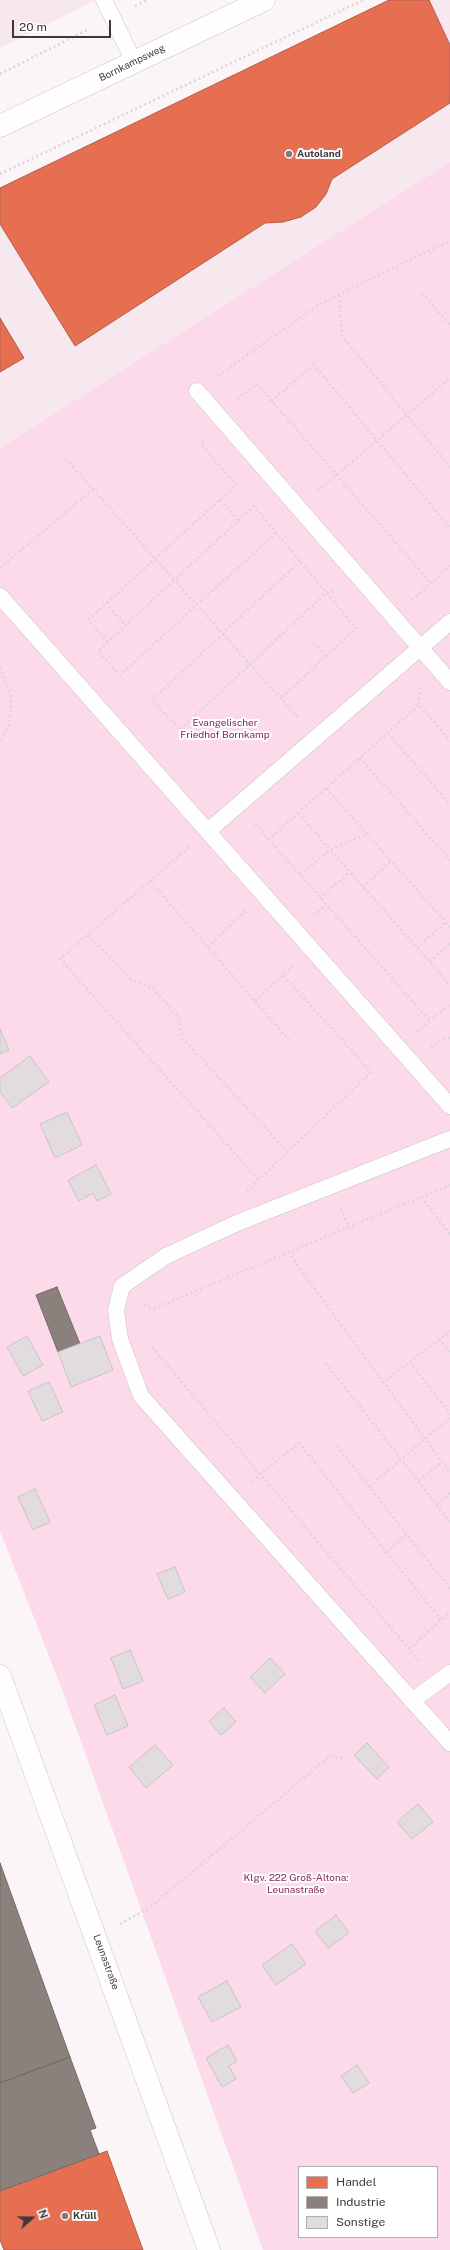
<!DOCTYPE html>
<html>
<head>
<meta charset="utf-8">
<style>
	body { margin:0 }
	#map { position:relative; width:450px; height:2250px; overflow:hidden; background:#fbf5f8; font-family:"Public Sans",sans-serif }
	canvas { display:block }
	.legend { position:absolute; left:298px; top:2166px; width:140px; height:72px; box-sizing:border-box; background:#fff; border:1px solid #b2afb0; margin:0; padding:5px 7px; list-style:none; font-size:12px; color:#3e383a }
	.legend li { display:flex; align-items:center; gap:8px; height:20px }
	.legend b { width:20px; border:1px solid #b2afb0 }
	.north { position:absolute; left:12px; top:2198px; width:40px; height:40px; -webkit-text-stroke:3px #fff; paint-order:stroke; rotate:70deg; font-size:11px; font-weight:700; line-height:16px; text-align:center; color:#3e383a }
	.north::after { content:''; display:block; margin:auto; width:14px; height:18px; background:#3e383a; clip-path:polygon(50% 0,100% 100%,50% 72%,0 100%) }
	.scale { position:absolute; left:12px; top:20px; width:99px; height:18px; box-sizing:border-box; border:2px solid #3e383a; border-top:0; padding-left:5px; font-size:12px; line-height:14px; white-space:nowrap; color:#3e383a; -webkit-text-stroke:3px #fff; paint-order:stroke }
</style>
</head>
<body>
<div id="map">
<canvas width="450" height="2250"></canvas>
<ul class="legend">
<li><b style="height:11px;background:#e76f51"></b>Handel</li>
<li><b style="height:11px;background:#8a817c"></b>Industrie</li>
<li><b style="height:11px;background:#e2dcdf"></b>Sonstige</li>
</ul>
<div class="north">N</div>
<div class="scale">20 m</div>
</div>
<script>
const c = document.querySelector('canvas').getContext('2d');
c.lineJoin = 'round';
function paint(path, color) {
  c.fillStyle = color;
  c.fill(path, 'evenodd');
}
function poly(rows) {
  const path = new Path2D();
  for (const r of rows) {
    path.moveTo(r[0], r[1]);
    for (let i = 2; i < r.length; i += 2) path.lineTo(r[i], r[i + 1]);
  }
  return path;
}
function strokePath(path, color, width, dash) {
  c.strokeStyle = color;
  c.lineWidth = width;
  c.lineCap = dash ? 'butt' : 'round';
  c.setLineDash(dash || []);
  c.stroke(path);
}
function write(font, color, halo, rows, align = 'center') {
  c.font = font + ' "Public Sans",sans-serif';
  c.lineWidth = 4;
  c.setLineDash([]);
  c.textBaseline = 'middle';
  c.strokeStyle = halo;
  c.fillStyle = color;
  for (const [text, x, y, turn = 0] of rows) {
    c.save();
    c.translate(x, y);
    c.rotate((+turn || 0) * Math.PI / 180);
    c.textAlign = isNaN(turn) ? turn : align;
    if (halo) c.strokeText(text, 0, 0);
    c.fillText(text, 0, 0);
    c.restore();
  }
}
const built = poly([
	[0,0,96,0,0,48],
	[389,0,450,0,450,162,0,448,0,188]
]);
const green = poly([
	[450,162,450,2250,263,2250,65,1697,0,1531,0,448],
	[299,2167,437,2167,437,2237,299,2237]
]);
const shops = poly([
	[389,0,429,0,450,45,450,103,332,179,326,194,316,207,301,217,283,222,265,223,75,346,0,224,0,188,389,0],
	[0,318,24,358,0,372,0,318],
	[107,2151,143,2250,4,2250,0,2240,0,2191,107,2151]
]);
const industry = poly([
	[57,1287,80,1344,58,1352,36,1295,57,1287],
	[0,1863,70,2057,0,2083,0,1863],
	[70,2057,96,2128,90,2130,99,2154,0,2191,0,2083,70,2057]
]);
const building = poly([
	[0,1029,9,1050,0,1054,0,1029],
	[30,1056,49,1082,12,1108,0,1092,0,1078,30,1056],
	[67,1112,82,1145,55,1158,40,1124,67,1112],
	[96,1165,111,1194,97,1201,93,1193,79,1201,68,1180,96,1165],
	[27,1336,43,1365,23,1376,7,1347,27,1336],
	[100,1336,113,1370,71,1387,58,1352,100,1336],
	[49,1382,63,1412,42,1421,28,1391,49,1382],
	[35,1489,50,1522,33,1530,18,1497,35,1489],
	[175,1567,185,1592,168,1599,157,1574,175,1567],
	[130,1650,143,1681,123,1689,111,1658,130,1650],
	[270,1658,285,1674,265,1693,250,1677,270,1658],
	[115,1695,128,1726,107,1735,94,1705,115,1695],
	[224,1708,236,1722,221,1735,209,1721,224,1708],
	[367,1743,389,1767,377,1779,354,1755,367,1743],
	[155,1745,173,1765,146,1788,129,1767,155,1745],
	[418,1804,433,1822,412,1839,397,1822,418,1804],
	[336,1915,349,1933,328,1948,315,1931,336,1915],
	[292,1944,306,1964,276,1985,262,1965,292,1944],
	[227,1981,241,2007,212,2022,198,1997,227,1981],
	[228,2045,237,2061,229,2066,236,2079,222,2087,206,2058,228,2045],
	[357,2065,369,2083,353,2093,341,2076,357,2065]
]);
const path = poly([
	[135,6,147,0],
	[0,74,89,29],
	[0,174,363,0],
	[422,293,450,325],
	[339,295,342,336,450,467],
	[218,376,318,305,434,248,450,242],
	[237,399,257,384,431,583],
	[271,401,314,365,450,528],
	[66,459,299,719],
	[318,491,450,378],
	[220,500,238,521],
	[276,533,120,675,98,651,254,506,356,628,280,699],
	[300,561,152,700,180,730,327,592,337,591],
	[0,568,92,490],
	[412,600,450,566],
	[106,603,125,625],
	[108,642,88,620,236,485,201,444,206,440],
	[314,643,326,656],
	[0,667,11,697,11,712,9,725,0,743],
	[420,687,419,705,450,741],
	[388,733,450,805],
	[360,758,450,860],
	[326,788,450,927],
	[298,813,450,985],
	[255,824,430,1021],
	[268,840,419,705],
	[189,847,60,959,258,1179],
	[300,875,330,850,367,834],
	[150,881,290,1041],
	[363,887,391,861],
	[320,898,350,872],
	[314,915,326,905],
	[88,935,131,979,154,989,178,1017,183,1039,287,1151],
	[208,947,245,911],
	[417,948,446,922],
	[430,962,450,943],
	[255,1001,293,966],
	[417,1032,450,1004],
	[431,1047,440,1040,450,1038],
	[247,1191,371,1072,283,975],
	[421,1197,450,1234],
	[341,1209,349,1227],
	[288,1252,450,1473],
	[144,1305,155,1308,450,1185],
	[439,1339,450,1352],
	[152,1347,421,1663],
	[410,1362,450,1414],
	[326,1363,450,1522],
	[382,1383,450,1331],
	[337,1446,450,1589],
	[252,1481,299,1443,441,1620],
	[419,1481,442,1462],
	[369,1487,450,1418],
	[437,1504,450,1493],
	[386,1552,407,1534],
	[409,1649,450,1612],
	[120,1924,149,1908,330,1756,345,1759]
]);
const lane = poly([
	[104,0,134,62],
	[197,391,450,682],
	[0,596,450,1106],
	[208,831,450,622],
	[450,1139,237,1223,166,1256,122,1286,116,1310,120,1339,141,1396,450,1743],
	[412,1701,450,1673]
]);
const secondary = poly([
	[0,126,264,0],
	[0,1676,209,2250]
]);
const markers = [
	[289,154,4,"#807a7c"],
	[65,2216,4,"#807a7c"]
];
const streetNames = [
	["Bornkampsweg",132,63,-26],
	["Leunastraße",106,1962,70]
];
const poiNames = [
	["Autoland",297,154],
	["Krüll",73,2216]
];
const parkNames = [
	["Evangelischer",225,723],
	["Friedhof Bornkamp",225,735],
	["Klgv. 222 Groß-Altona:",296,1878],
	["Leunastraße",296,1890]
];
paint(built, '#f7e7ee');
paint(green, '#fcdae9');
paint(shops, '#e76f51');
strokePath(shops, '#b45e4a', 1);
paint(industry, '#8a817c');
strokePath(industry, '#736b68', 1);
paint(building, '#e2dcdf');
strokePath(building, '#c9c4c6', 1);
strokePath(lane, '#cac4c6', 17);
strokePath(secondary, '#cac4c6', 23);
strokePath(path, '#dad7d9', 2.5, [2, 3]);
strokePath(lane, '#fefefe', 16);
strokePath(secondary, '#fefefe', 22);
for (const [x, y, r, color] of markers) {
  const dot = new Path2D();
  dot.arc(x, y, r, 0, 2 * Math.PI);
  c.fillStyle = color;
  c.fill(dot);
  strokePath(dot, '#fff', 1.5);
}
write('10px', '#3e383a', '#fff', streetNames);
write('bold 10px', '#3e383a', '#fff', poiNames, 'left');
write('10px', '#86285a', '#fff', parkNames);
</script>
</body>
</html>
